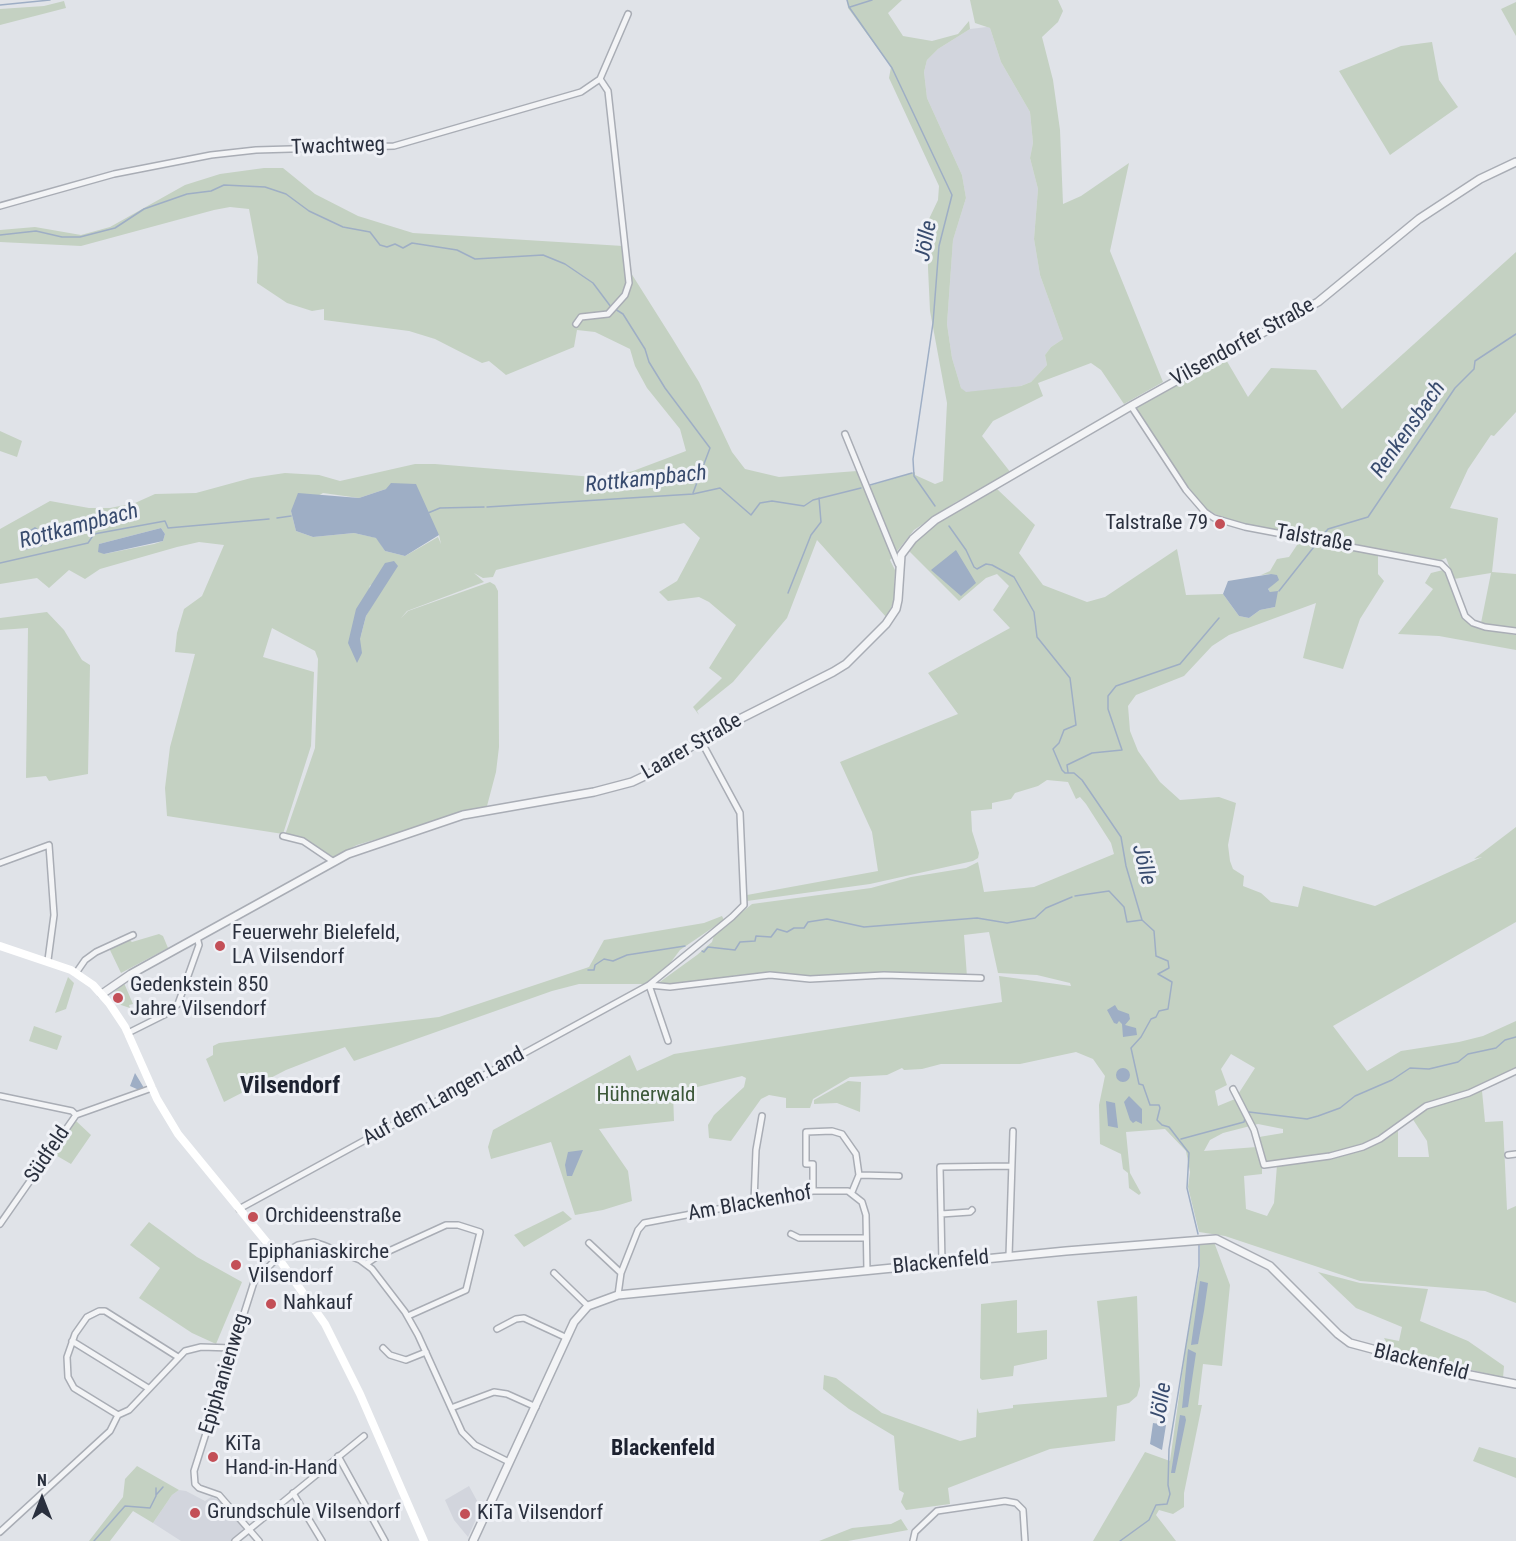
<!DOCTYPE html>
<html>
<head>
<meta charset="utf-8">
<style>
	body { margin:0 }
	#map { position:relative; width:1516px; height:1541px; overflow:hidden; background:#e0e3e8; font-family:"Roboto Condensed",sans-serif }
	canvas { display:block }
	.north { position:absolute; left:12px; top:1469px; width:60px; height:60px; -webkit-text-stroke:4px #eff1f6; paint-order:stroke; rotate:0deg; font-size:16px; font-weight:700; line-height:24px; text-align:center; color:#2a303e }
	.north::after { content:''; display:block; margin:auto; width:21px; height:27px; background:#2a303e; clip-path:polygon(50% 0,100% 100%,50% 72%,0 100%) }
</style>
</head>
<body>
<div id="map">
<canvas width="1516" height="1541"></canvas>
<div class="north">N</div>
</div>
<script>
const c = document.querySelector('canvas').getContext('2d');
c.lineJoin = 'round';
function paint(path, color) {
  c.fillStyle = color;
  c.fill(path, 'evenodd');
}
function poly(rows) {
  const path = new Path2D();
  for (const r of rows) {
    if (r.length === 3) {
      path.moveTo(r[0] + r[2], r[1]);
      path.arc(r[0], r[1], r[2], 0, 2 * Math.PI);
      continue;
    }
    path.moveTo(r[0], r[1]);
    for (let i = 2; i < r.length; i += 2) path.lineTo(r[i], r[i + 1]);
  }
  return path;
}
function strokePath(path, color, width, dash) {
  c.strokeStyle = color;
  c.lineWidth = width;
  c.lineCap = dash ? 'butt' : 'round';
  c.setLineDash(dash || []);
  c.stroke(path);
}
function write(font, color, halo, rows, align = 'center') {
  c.font = font + ' "Roboto Condensed",sans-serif';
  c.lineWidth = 6;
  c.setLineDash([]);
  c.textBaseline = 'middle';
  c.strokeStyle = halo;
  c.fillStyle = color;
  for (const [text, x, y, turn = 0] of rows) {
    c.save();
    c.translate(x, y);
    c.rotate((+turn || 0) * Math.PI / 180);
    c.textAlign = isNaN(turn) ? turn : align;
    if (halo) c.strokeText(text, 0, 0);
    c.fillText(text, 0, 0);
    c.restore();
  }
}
const built = poly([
	[987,27,990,28,1001,62,1030,112,1033,143,1030,158,1038,189,1034,239,1040,275,1063,339,1051,347,1045,355,1047,365,1031,382,1021,386,966,393,961,388,952,358,947,324,953,240,966,198,962,175,927,98,924,72,927,60,938,49,970,29],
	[469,1486,481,1508,468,1537,454,1520,445,1500],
	[179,1490,186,1491,205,1501,211,1497,217,1499,243,1526,243,1531,232,1541,181,1541,153,1523,172,1495]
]);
const green = poly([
	[847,0,902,0,888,13,903,36,932,41,958,34,969,21,970,29,938,49,927,60,924,72,927,98,962,175,966,198,953,240,947,324,952,358,961,388,966,392,1021,386,1031,382,1047,365,1045,355,1051,347,1063,339,1040,275,1034,239,1038,189,1030,158,1033,143,1030,112,1001,62,990,28,975,23,970,0,1058,0,1063,11,1058,22,1042,37,1053,80,1060,130,1063,204,1081,196,1129,163,1110,251,1163,382,1124,404,1101,370,1091,363,1038,383,1043,396,993,421,982,436,1011,473,956,502,914,530,890,560,895,570,894,600,887,618,817,540,787,618,733,682,697,711,699,715,693,707,722,678,709,668,736,625,709,602,699,597,668,601,659,592,677,581,700,538,684,523,496,570,493,577,483,578,474,573,484,582,407,611,401,618,408,611,490,582,495,585,498,591,499,747,496,772,487,806,357,845,333,857,304,839,285,835,315,748,318,659,315,651,272,628,263,657,314,672,311,746,283,834,167,816,165,788,170,747,195,654,175,652,177,633,184,609,202,596,224,545,199,542,177,547,100,569,85,579,69,570,49,588,37,578,0,584,0,529,50,501,89,508,110,508,135,503,155,494,196,493,251,478,285,473,319,475,340,481,415,464,435,464,606,478,633,471,686,451,680,429,647,388,635,366,630,349,595,332,577,330,574,347,506,375,489,361,482,363,435,339,409,331,324,320,324,309,312,311,287,303,257,283,258,257,249,209,230,207,214,210,81,246,0,242,0,230,35,227,81,235,110,227,185,185,220,174,264,168,283,168,315,194,358,216,413,233,623,246,627,274,631,273,672,338,699,382,732,452,745,469,779,477,857,471,875,515,883,523,869,486,915,472,915,475,935,484,943,481,947,403,930,311,928,268,928,221,938,200,939,186,889,78,891,67,848,8],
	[386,489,439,535,441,544,438,537,405,556,385,551,377,538,354,533,313,537,296,531,291,511,323,493,359,498],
	[161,528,165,534,163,541,154,544,104,554,99,544],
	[370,585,378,593,366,616,360,639],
	[64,1,66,8,0,25,0,9,44,6],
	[1516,2,1516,36,1501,9],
	[1432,42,1439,80,1458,107,1390,155,1339,71,1401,46],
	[1516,252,1516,412,1494,436,1491,435,1468,469,1450,508,1498,518,1492,572,1516,574,1516,629,1481,623,1491,573,1454,579,1446,558,1441,560,1243,524,1217,515,1205,508,1182,479,1135,408,1225,358,1248,397,1271,368,1316,370,1342,409],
	[0,431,22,441,17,457,0,451],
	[997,489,1035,525,1019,553,1043,585,1087,602,1105,597,1177,549,1186,595,1223,594,1239,616,1249,618,1260,610,1275,607,1275,599,1268,589,1276,581,1271,574,1261,575,1270,571,1277,559,1289,557,1301,539,1378,554,1378,574,1384,581,1360,619,1343,669,1303,658,1316,603,1229,635,1212,646,1184,676,1136,695,1128,706,1130,731,1138,751,1160,782,1180,800,1219,797,1236,803,1228,845,1230,861,1233,869,1244,876,1243,886,1261,893,1271,902,1298,907,1303,886,1375,906,1482,857,1474,859,1516,827,1516,922,1333,1026,1367,1071,1401,1051,1459,1042,1483,1036,1516,1021,1516,1069,1484,1084,1482,1091,1485,1122,1503,1121,1507,1210,1516,1206,1516,1303,1485,1291,1360,1281,1225,1236,1199,1232,1188,1187,1190,1172,1186,1151,1165,1129,1126,1132,1130,1173,1141,1193,1139,1195,1129,1188,1128,1173,1123,1169,1121,1154,1100,1144,1099,1105,1105,1076,1093,1059,1076,1052,1020,1064,941,1064,922,1069,904,1070,902,1068,887,1075,850,1077,813,1099,810,1108,786,1108,786,1098,769,1095,761,1099,731,1141,709,1138,708,1125,714,1115,744,1087,746,1078,742,1076,673,1093,674,1121,599,1129,628,1171,632,1201,603,1210,575,1215,551,1142,491,1159,488,1147,493,1130,630,1055,637,1071,674,1054,1002,1002,999,976,1071,986,1070,983,1037,975,998,973,989,932,964,935,967,977,739,975,692,983,657,984,697,955,712,942,714,935,752,904,871,888,911,877,966,868,978,862,984,892,1034,887,1114,854,1111,843,1086,804,1080,797,1076,799,1068,782,1047,780,1038,786,1015,793,1011,799,992,803,992,809,971,811,972,831,979,853,978,858,973,861,870,884,747,901,747,895,878,871,872,832,840,762,958,714,928,673,1010,628,993,610,1009,586,997,574,986,578,959,601,907,549,931,526],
	[1231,1054,1255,1068,1235,1099,1218,1106,1215,1091,1227,1085,1221,1069],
	[1412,1118,1427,1141,1429,1157,1398,1157,1398,1127],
	[1258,1124,1283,1129,1283,1133,1259,1137,1257,1147,1204,1151,1210,1140,1223,1133],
	[1262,1165,1277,1165,1274,1203,1267,1216,1246,1209,1244,1176,1262,1174],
	[1443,570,1448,577,1460,614,1481,629,1516,635,1516,650,1439,636,1398,634,1433,589,1425,583,1431,573],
	[47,612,64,630,82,660,90,665,88,774,49,781,46,776,26,778,28,628,0,630,0,618],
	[722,916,724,920,680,950,668,966,646,984,579,984,552,991,354,1061,345,1047,286,1070,224,1102,206,1059,213,1055,213,1046,219,1043,439,1017,589,967,604,940,704,923],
	[159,934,163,936,168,948,121,973,109,948,128,939,132,942],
	[68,977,74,983,66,1009,55,1013],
	[124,983,133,1004,129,1005,130,1008,118,1004,113,999,114,992],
	[34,1026,62,1036,57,1050,29,1041],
	[848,1081,861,1082,860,1112,837,1103,814,1104,814,1100],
	[75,1120,91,1135,71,1164,52,1153],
	[563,1211,572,1219,524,1247,514,1235],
	[149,1222,197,1257,242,1282,216,1344,192,1333,139,1298,160,1268,130,1245],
	[1214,1242,1230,1285,1222,1366,1203,1364,1198,1405,1202,1405,1184,1493,1184,1507,1173,1514,1159,1510,1156,1515,1176,1541,1093,1541,1145,1452,1170,1461,1186,1345,1200,1266,1200,1243],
	[1318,1272,1360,1283,1428,1289,1420,1321,1468,1341,1504,1366,1503,1378,1390,1349,1384,1338,1399,1341,1402,1327,1356,1308],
	[1137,1296,1140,1386,1137,1396,1129,1403,1117,1406,1115,1441,1050,1449,948,1488,950,1504,906,1510,901,1502,904,1493,899,1490,894,1436,849,1409,823,1389,824,1375,836,1378,882,1413,960,1441,976,1437,977,1408,979,1413,1013,1408,1013,1405,1107,1397,1097,1301],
	[1017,1300,1017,1333,1047,1330,1047,1359,1014,1366,1013,1376,982,1380,980,1378,981,1304],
	[1479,1447,1516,1458,1516,1478,1473,1461],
	[137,1466,179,1490,172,1495,153,1523,133,1511,110,1541,89,1541,123,1497,125,1479],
	[901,1519,908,1530,848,1541,819,1541,852,1528,891,1524]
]);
const water = poly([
	[391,483,416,484,439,535,405,556,385,551,376,538,354,533,313,537,296,531,291,511,298,493,359,498,386,489],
	[63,523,71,536,70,539,45,544,42,528],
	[35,527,38,529,42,546,24,550,19,545,18,537],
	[161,528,165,534,163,541,104,554,98,552,99,544],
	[956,550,976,583,961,596,931,570],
	[394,561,398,566,366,616,360,639,362,653,357,663,348,643,356,609,385,563],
	[1271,574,1277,575,1279,580,1268,589,1270,592,1278,591,1275,607,1260,610,1249,618,1239,616,1223,594,1228,581],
	[1115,1005,1118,1010,1129,1014,1130,1019,1125,1025,1136,1028,1137,1035,1123,1037,1122,1024,1119,1021,1117,1024,1114,1023,1107,1010],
	[1123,1075,7],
	[135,1073,144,1088,139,1090,130,1086],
	[1129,1096,1142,1109,1142,1124,1136,1121,1133,1123,1130,1120,1124,1102],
	[1106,1101,1115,1103,1118,1128,1108,1126],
	[583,1150,572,1176,567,1176,565,1165,568,1152],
	[1200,1281,1208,1283,1204,1311,1198,1344,1191,1345],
	[1188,1349,1196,1353,1188,1407,1182,1408],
	[1180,1415,1185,1416,1186,1420,1175,1473,1171,1473],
	[1153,1423,1166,1425,1162,1450,1150,1444]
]);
const stream = poly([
	[847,0,849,7,892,68,952,195,939,246,933,323,913,459,914,476,935,506],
	[0,5,50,0],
	[850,7,872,0],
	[0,235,36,231,62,237,80,237,115,228,144,209,187,194,211,191,224,185,265,187,286,194,309,211,343,227,370,232,380,245,387,247,395,244,403,248,412,243,457,250,475,259,543,255,565,264,593,283,611,307],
	[615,309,623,314,645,349,649,362,665,388,710,448,693,493],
	[870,485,912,473],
	[487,507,693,494,720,488,751,515,760,503,772,501,804,506,813,500,861,488],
	[428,513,440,508,484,507],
	[277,518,291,516],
	[949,526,966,550,974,567,977,569,986,564,992,565,1014,577,1034,612,1037,637,1070,678,1076,725,1064,730,1059,743,1053,749,1062,770,1065,773,1074,773,1082,780,1121,837,1126,866,1142,920,1154,931,1156,956,1168,961,1169,968,1158,974,1172,982,1168,1009,1159,1011,1156,1017,1151,1019,1141,1037,1131,1048,1139,1084,1143,1085,1150,1105,1159,1105,1160,1108,1157,1120,1162,1125,1169,1127,1189,1153,1187,1188,1198,1234],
	[1323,535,1328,529,1368,517,1455,388,1474,369,1475,361,1516,334],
	[0,563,88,543,94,534,165,521,168,528,269,519],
	[1279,591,1317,543],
	[788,593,811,535,821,522,819,498],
	[1068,772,1067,765,1092,753,1122,750,1108,709,1108,696,1116,686,1180,664,1219,618],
	[1075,896,1109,891,1124,907,1127,922,1142,920],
	[702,951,704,952,708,947,735,950,740,942,755,941,756,936,771,937,777,929,787,932,794,928,804,928,808,922,827,919,864,927,977,918,1007,923,1035,918,1046,908,1072,897],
	[588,970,594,970,595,965,604,959,613,961,627,955,685,946],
	[1249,1112,1307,1119,1318,1116,1340,1108,1355,1096,1392,1080,1410,1068,1429,1069,1458,1062,1468,1054,1496,1048,1505,1040,1516,1037],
	[1181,1139,1244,1122,1245,1118],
	[156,1495,163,1487],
	[94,1541,125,1506,150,1508,156,1496,156,1488],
	[1120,1541,1149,1520,1156,1505,1167,1504,1170,1494,1168,1485,1169,1449,1199,1266,1199,1244]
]);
const minor = poly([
	[0,206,114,174,211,155,256,150,394,146,581,92,600,79,628,14],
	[576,324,581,317,608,314,625,295,629,283,608,91,600,79],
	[1131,406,1186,490,1205,512,1214,518,1245,527,1441,564,1448,571,1465,616,1473,623,1485,627,1516,631],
	[845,434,898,564],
	[283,836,303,841,334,862],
	[0,863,49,845,54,915,48,960],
	[76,973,85,960,96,952,133,935],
	[649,985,670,987,770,975,810,979,884,975,981,978],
	[649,985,668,1041],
	[128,1033,164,1015,178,1004,199,945,197,937],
	[1233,1089,1254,1130,1264,1165,1330,1156,1363,1147,1380,1139,1426,1106,1469,1093,1516,1071],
	[0,1096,72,1111,76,1115],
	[1508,1155,1516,1154],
	[859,1175,899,1176],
	[813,1191,813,1164,806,1164,806,1132,832,1131,842,1134,856,1154,859,1175,852,1192],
	[754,1202,756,1150,762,1116],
	[239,1209,649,985,732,917,744,905,740,813,700,739],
	[941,1214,970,1212,972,1210],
	[0,1224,76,1115,152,1088],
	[791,1234,799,1238,866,1238],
	[589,1243,621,1273],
	[1009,1256,1013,1131],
	[942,1263,940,1167,1011,1166],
	[366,1264,378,1256,446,1225,458,1225,480,1232,466,1290,408,1316],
	[554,1273,588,1306],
	[618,1295,621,1273,638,1230,644,1223,813,1191,848,1191,862,1202,866,1215,867,1271],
	[497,1329,516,1319,524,1318,567,1338],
	[72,1341,148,1388],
	[383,1348,390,1355,406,1360,426,1352],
	[178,1357,105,1311,99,1311,87,1317,75,1334,67,1357,68,1377,74,1388,118,1415,129,1410,185,1351,201,1347,232,1348],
	[451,1408,494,1392,507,1394,536,1407],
	[338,1456,385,1541],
	[293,1493,322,1541],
	[0,1532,110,1431,118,1415],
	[235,1541,364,1436],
	[259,1541,219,1495,199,1488,195,1484,194,1471,254,1282,278,1257,298,1245,314,1242,323,1245,360,1260,372,1269,405,1312,418,1335,462,1432,475,1445,509,1462],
	[913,1541,915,1532,937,1511,1005,1501,1016,1503,1023,1510,1025,1541]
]);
const tertiary = poly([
	[102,994,131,974,348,854,463,815,594,792,632,782,653,772,708,735,833,672,846,664,886,624,896,609,898,600,901,555,913,539,935,520,1131,406,1318,302,1419,219,1480,179,1516,162],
	[473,1541,574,1322,588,1306,618,1295,1066,1251,1216,1239,1270,1266,1338,1334,1350,1343,1470,1375,1516,1384]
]);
const secondary = poly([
	[0,946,71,970,93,985,109,1003,125,1027,157,1099,178,1134,269,1245,325,1324,360,1394,424,1541]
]);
const markers = [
	[1220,524,6,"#c34f57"],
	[220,946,6,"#c34f57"],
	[118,998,6,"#c34f57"],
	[253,1217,6,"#c34f57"],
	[236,1265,6,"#c34f57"],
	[271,1304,6,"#c34f57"],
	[213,1457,6,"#c34f57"],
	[195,1513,6,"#c34f57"],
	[465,1514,6,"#c34f57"]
];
const streetNames = [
	["Twachtweg",338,147,-2],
	["Vilsendorfer Straße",1243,343,-29],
	["Talstraße",1314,539,10],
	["Laarer Straße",692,747,-30],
	["Auf dem Langen Land",444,1097,-29],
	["Südfeld",48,1155,-56],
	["Am Blackenhof",750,1204,-10],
	["Blackenfeld",941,1263,-6],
	["Blackenfeld",1421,1363,14],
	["Epiphanienweg",225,1374,-73]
];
const poiNames = [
	["Talstraße 79",1208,524,"right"],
	["Feuerwehr Bielefeld,",232,934],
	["LA Vilsendorf",232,958],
	["Gedenkstein 850",130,986],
	["Jahre Vilsendorf",130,1010],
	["Orchideenstraße",265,1217],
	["Epiphaniaskirche",248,1253],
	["Vilsendorf",248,1277],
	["Nahkauf",283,1304],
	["KiTa",225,1445],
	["Hand-in-Hand",225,1469],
	["Grundschule Vilsendorf",207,1513],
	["KiTa Vilsendorf",477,1514]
];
const parkNames = [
	["Hühnerwald",646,1096]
];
const waterNames = [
	["Jölle",927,241,-80],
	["Renkensbach",1409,430,-55],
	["Rottkampbach",646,480,-6],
	["Rottkampbach",79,527,-15],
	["Jölle",1143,865,76],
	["Jölle",1162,1403,-81]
];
const neighbourhoodNames = [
	["Blackenfeld",663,1449]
];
const quarterNames = [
	["Vilsendorf",290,1087]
];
paint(built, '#d2d5dd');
paint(green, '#c4d1c2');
paint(water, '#9eaec5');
strokePath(stream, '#9eaec5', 1.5);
strokePath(minor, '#a9adb5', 8);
strokePath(tertiary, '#a9adb5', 10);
strokePath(minor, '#f3f4f6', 5);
strokePath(tertiary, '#f3f4f6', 7);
strokePath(secondary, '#fff', 8);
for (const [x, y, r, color] of markers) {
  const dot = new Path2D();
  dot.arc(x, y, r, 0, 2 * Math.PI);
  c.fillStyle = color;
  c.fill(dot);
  strokePath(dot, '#eff1f6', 2);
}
write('21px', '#2a303e', '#eff1f6', streetNames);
write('21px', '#2a303e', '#eff1f6', poiNames, 'left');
write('21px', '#3c5839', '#eff1f6', parkNames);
write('italic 22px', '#384b6e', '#eff1f6', waterNames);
write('bold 22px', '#1c212f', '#eff1f6', neighbourhoodNames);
write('bold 24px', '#1c212f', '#eff1f6', quarterNames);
</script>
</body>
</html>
